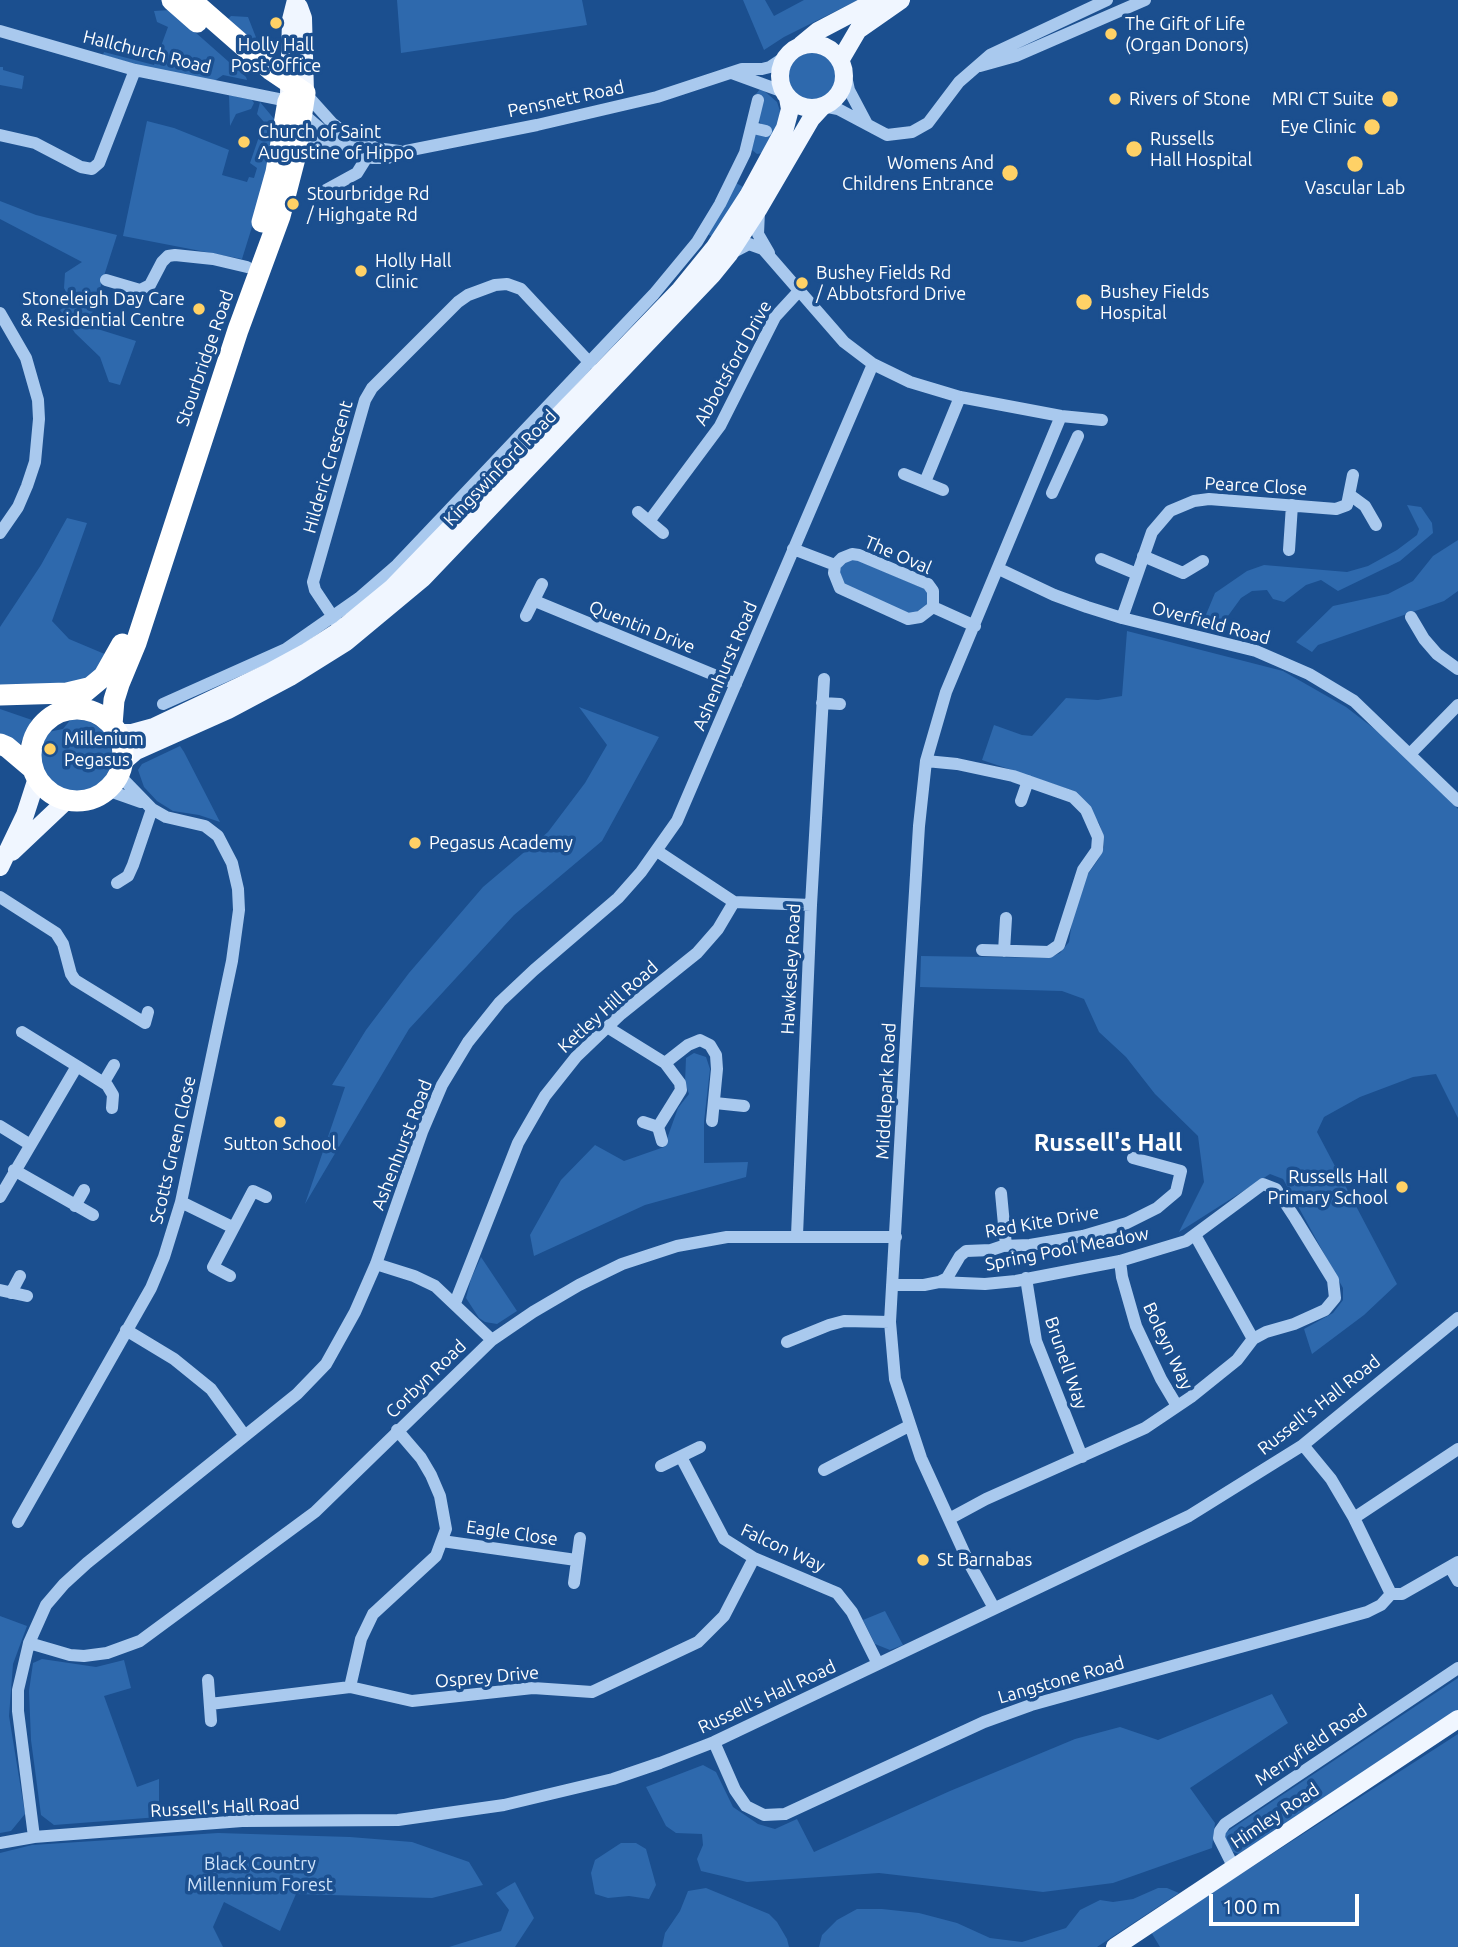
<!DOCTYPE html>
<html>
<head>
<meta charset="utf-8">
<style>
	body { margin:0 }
	#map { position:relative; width:1458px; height:1947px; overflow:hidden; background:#1b4f8f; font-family:Ubuntu,sans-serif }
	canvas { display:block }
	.scale { position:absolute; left:1209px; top:1894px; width:150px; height:32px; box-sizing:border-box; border:4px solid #fff; border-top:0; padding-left:9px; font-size:21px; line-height:24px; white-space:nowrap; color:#fff; -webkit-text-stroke:5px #1b4f8f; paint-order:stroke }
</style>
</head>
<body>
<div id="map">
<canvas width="1458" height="1947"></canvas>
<div class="scale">100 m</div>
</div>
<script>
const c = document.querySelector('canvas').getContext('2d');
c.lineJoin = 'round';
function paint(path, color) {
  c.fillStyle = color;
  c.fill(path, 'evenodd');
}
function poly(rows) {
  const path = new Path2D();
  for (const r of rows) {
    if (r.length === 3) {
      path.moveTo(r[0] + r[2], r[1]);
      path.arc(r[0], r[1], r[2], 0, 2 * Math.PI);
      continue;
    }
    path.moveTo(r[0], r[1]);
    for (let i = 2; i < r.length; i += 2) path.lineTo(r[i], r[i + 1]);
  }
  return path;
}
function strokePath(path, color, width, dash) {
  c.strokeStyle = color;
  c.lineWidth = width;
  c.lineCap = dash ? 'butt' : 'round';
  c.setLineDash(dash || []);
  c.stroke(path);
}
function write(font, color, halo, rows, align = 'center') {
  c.font = font + ' Ubuntu,sans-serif';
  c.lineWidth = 7;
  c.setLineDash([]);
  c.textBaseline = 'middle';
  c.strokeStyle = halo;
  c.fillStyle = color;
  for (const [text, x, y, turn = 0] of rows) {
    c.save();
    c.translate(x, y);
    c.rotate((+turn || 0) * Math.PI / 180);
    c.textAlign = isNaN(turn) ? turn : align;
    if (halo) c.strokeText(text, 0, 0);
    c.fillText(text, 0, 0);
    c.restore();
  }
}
const green = poly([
	[397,0,582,0,587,25,401,53],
	[743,0,765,0,774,16,804,0,858,0,784,37,764,50],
	[170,10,246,77,247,80,223,75,213,82,152,69,103,55,104,52,154,65,168,27,157,22,154,11],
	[231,16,248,17,257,40,253,41,228,19],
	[812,78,25],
	[0,67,3,67,3,70,24,76,22,89,0,85],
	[761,88,777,102,781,114,781,123,763,153,757,154,752,150,750,140,762,125,758,120,762,98,756,94],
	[229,95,252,100,254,103,251,109,236,114,230,126],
	[260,102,275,120,261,198,242,259,123,236,147,121,174,128,229,150,222,175,247,182,249,177,254,178,257,168,250,163,264,122,257,114],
	[736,183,745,188,715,238,707,234],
	[0,201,36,215,117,235,88,326,136,341,120,385,109,382,100,357,75,333,60,310,72,303,64,288,65,273,82,262,0,219],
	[1407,505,1421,507,1432,523,1433,533,1400,561,1338,591,1321,580,1306,585,1284,602,1273,599,1267,590,1252,591,1241,598,1225,620,1213,630,1200,629,1215,593,1247,571,1264,565,1347,572,1368,566,1397,550,1417,535,1419,529],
	[67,518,87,523,52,621,69,639,107,655,96,671,82,682,0,686,0,627,41,565],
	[1458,540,1458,591,1444,601,1318,645,1312,652,1296,642,1333,606,1388,594,1413,581,1433,556],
	[853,558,927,590,927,604,914,614,908,614,842,585,839,574,840,569,843,564],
	[1127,631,1283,671,1346,707,1398,747,1458,809,1458,1118,1436,1074,1413,1077,1360,1097,1324,1117,1317,1132,1397,1284,1364,1315,1312,1354,1304,1329,1333,1313,1343,1300,1343,1288,1283,1179,1270,1174,1179,1232,1204,1182,1198,1136,1155,1094,1126,1057,1099,1032,1084,999,1062,991,920,987,921,956,1049,958,1060,953,1069,942,1072,922,1085,878,1098,860,1104,847,1103,835,1099,823,1077,792,982,760,994,725,1022,735,1032,736,1066,698,1098,700,1122,696],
	[579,707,659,737,602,841,514,915,409,1029,305,1204,345,1087,332,1085,366,1030,409,973,483,887,548,832,585,783,607,745],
	[0,709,32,720,19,746,0,737],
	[71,719,89,721,104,731,109,738,113,756,112,765,103,781,87,791,77,792,59,788,51,782,41,767,40,758,40,748,48,732,63,729],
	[180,746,184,752,220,822,199,815,173,811,157,801,144,787,138,770,142,764],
	[694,1053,706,1057,710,1069,704,1122,704,1163,748,1162,746,1177,645,1205,534,1256,530,1235,561,1180,595,1145,624,1161,664,1147,678,1108,689,1094,685,1083,686,1058],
	[481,1257,517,1311,497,1324,485,1322,479,1318,466,1298,471,1279],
	[885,1611,903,1645,890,1650,875,1644,863,1620],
	[0,1616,27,1626,13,1664,9,1716,25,1814,11,1831,0,1833],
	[42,1659,96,1667,124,1660,131,1688,104,1696,137,1787,159,1779,159,1817,54,1825,41,1815,31,1740,29,1691,33,1663],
	[1458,1678,1458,1711,1239,1854,1230,1851,1225,1841,1225,1833],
	[1272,1694,1288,1723,1190,1788,1215,1823,1212,1848,1113,1883,1043,1892,879,1873,747,1882,701,1871,697,1859,703,1845,702,1834,676,1833,666,1826,646,1787,703,1765,716,1772,733,1807,758,1824,775,1829,797,1819,814,1852,950,1791,1075,1739,1120,1727,1158,1740],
	[1458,1734,1458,1947,1160,1947,1151,1932],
	[218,1833,350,1837,412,1842,469,1862,483,1885,432,1898,296,1894,280,1931,224,1902,213,1927,223,1947,0,1947,0,1853,32,1845],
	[621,1843,636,1843,646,1849,656,1885,649,1899,629,1896,608,1898,595,1894,591,1873,595,1860],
	[515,1882,534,1918,515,1947,449,1947,501,1931,509,1910,496,1893],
	[706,1888,769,1914,777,1922,787,1939,789,1947,662,1947,665,1933,680,1911,688,1891],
	[1158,1888,1167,1888,1179,1893,1097,1947,819,1947,822,1935,837,1920,857,1909,882,1909,919,1913,957,1923,990,1938,1022,1942,1066,1928,1080,1910,1100,1900,1113,1902,1133,1899]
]);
const minor = poly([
	[0,31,135,70,288,101],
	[980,66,1016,56,1145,0],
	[844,67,849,90,867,124],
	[732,73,784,92],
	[305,93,332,123,349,136,376,148,399,151],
	[823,106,838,109,887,135,912,132,928,123,959,82,990,55,1107,0],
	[302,113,330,137,356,152,372,158,388,158,406,151,537,125,657,97,742,69,762,69,770,67,785,57],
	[753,128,766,131],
	[0,135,35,143,81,167,92,169,99,163,135,70],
	[296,157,313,143,336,141],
	[315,196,357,173,372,149],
	[759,211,758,234,769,253],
	[730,254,749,244,763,249,844,342,873,364,910,382,960,397,1061,416,1102,420],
	[106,280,140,290,150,285,162,262,168,256,175,255,213,259,247,267],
	[0,313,26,358,38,400,39,419,35,462,27,486,18,507,0,533],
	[904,474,943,490],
	[925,482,960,397],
	[1052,493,1078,436],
	[1350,495,1365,506,1376,525],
	[638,512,663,533],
	[650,520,720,426,775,317,799,291],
	[793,549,835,565,834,573,840,588,908,619,920,617,933,607,975,626],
	[1289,550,1292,505],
	[1143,556,1183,573,1203,561],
	[1101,559,1137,574],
	[835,565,842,558,852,554,859,555,928,584,933,591,933,607],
	[999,569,1054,595,1087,607,1122,618,1256,651,1309,674,1354,701,1458,801],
	[535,601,736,684],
	[526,616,542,584],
	[1411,617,1424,639,1437,654,1458,669],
	[1122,618,1152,532,1170,511,1194,501,1209,499,1336,509,1347,505,1353,475],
	[337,623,315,590,313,582,365,400,372,388,458,302,468,295,495,285,507,284,521,289,590,363],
	[822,703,840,704],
	[163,704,286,649,359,598,397,565,654,294,697,242,720,204,745,153,758,100],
	[1411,753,1458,705],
	[926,761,957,764,1013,776,1073,797,1086,810,1098,837,1097,850,1083,870,1059,945,1049,952,982,950],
	[107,790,141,802],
	[1021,801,1028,781],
	[657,851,734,902,811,905],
	[117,883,128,876,133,865,152,809],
	[0,897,56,933,63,944,71,974,75,980,145,1023,148,1012],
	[1004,951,1006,918],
	[607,1027,665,1063,688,1045,700,1040,710,1045,716,1055,717,1069,712,1121],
	[77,1066,107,1085,113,1095,112,1108],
	[104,1082,114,1065],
	[715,1103,744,1106],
	[643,1122,658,1127,662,1141],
	[0,1126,29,1144],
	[658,1127,681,1090,680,1083,665,1063],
	[14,1170,93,1215],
	[1001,1193,1006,1246],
	[0,1197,77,1066,22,1032],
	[181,1202,232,1227],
	[75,1206,84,1190],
	[797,1235,811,905,824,679],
	[1195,1235,1253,1339],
	[1120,1261,1122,1277,1136,1326,1161,1379,1177,1406],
	[376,1264,414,1276,435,1286,492,1340],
	[230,1276,213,1267,253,1191,266,1197],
	[1026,1278,1036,1341,1082,1457],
	[939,1282,985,1284,1016,1281,1120,1261,1186,1241,1263,1184,1276,1189,1295,1218,1333,1280,1335,1298,1325,1310,1294,1324,1266,1332,1253,1339,1237,1360,1191,1397,1145,1428,986,1499,949,1519],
	[892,1285,924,1285,939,1282,947,1278,960,1256,966,1251,991,1250,1003,1246,1030,1245,1083,1236,1127,1223,1157,1208,1176,1192,1181,1171,1133,1158],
	[0,1290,27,1296],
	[11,1293,20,1276],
	[455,1303,518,1143,545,1096,576,1057,621,1014,697,953,718,929,734,902],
	[126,1330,174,1359,211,1389,245,1436],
	[787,1342,829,1325,844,1321,890,1322],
	[1303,1445,1331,1479,1354,1518,1391,1594],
	[681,1457,724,1539,754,1558,837,1593,852,1612,878,1664],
	[661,1466,700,1447],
	[824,1470,909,1426],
	[1354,1518,1458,1449],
	[18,1522,151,1288,164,1257,181,1202,232,961,239,910,238,889,232,863,218,836,205,826,166,817,152,809,118,774],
	[442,1541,576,1560],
	[1450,1567,1458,1581],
	[574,1583,580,1538],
	[994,1608,968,1561,921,1458,895,1379,890,1322,907,1022,919,826,926,761,946,692,1061,416],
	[29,1643,70,1655,84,1656,107,1653,140,1641,315,1512,492,1340,533,1312,579,1285,622,1264,677,1246,727,1237,896,1237],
	[208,1680,211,1721],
	[350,1687,361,1639,373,1614,436,1556,446,1529,440,1496,431,1475,421,1458,397,1430],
	[210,1704,350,1687,412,1701,533,1688,592,1692,698,1642,724,1616,754,1558],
	[714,1742,735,1790,746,1806,764,1815,785,1814,984,1722,1031,1705,1367,1612,1381,1605,1391,1594,1402,1594,1458,1562],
	[34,1837,18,1711,18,1690,29,1643,46,1605,64,1584,87,1563,297,1394,326,1364,355,1312,376,1264,422,1132,442,1085,468,1042,500,1002,534,970,618,898,641,872,677,821,873,364],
	[0,1843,34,1837,242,1821,398,1820,504,1805,613,1779,660,1763,714,1742,1189,1516,1303,1445,1458,1318],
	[1234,1868,1219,1838,1220,1831,1225,1824,1458,1668]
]);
const major = poly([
	[299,7,303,18,305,93],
	[812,76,32],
	[801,45,818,31,877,0],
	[841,59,858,30,901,0],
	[289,94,291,20,296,0],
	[117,733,132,733,154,727,270,672,305,653,342,629,392,588,680,290,715,247,748,196,785,128,790,109,788,98],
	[122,763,136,751,228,710,290,677,346,642,423,578,712,275,729,254,759,208,811,119,823,106],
	[12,852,67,800],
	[0,867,25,815,37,778],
	[1115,1947,1458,1719]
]);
const highway = poly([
	[172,0,197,22],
	[262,222,276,172,288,101],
	[0,695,67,693,88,688],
	[77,755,46],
	[62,711,104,676,122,644],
	[112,725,114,700,119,684,136,643,238,330,280,216,295,158,305,93,271,70,191,0],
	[0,744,7,747,33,769]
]);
const markers = [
	[276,23,7,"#ffd166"],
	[1111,34,7,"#ffd166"],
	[1115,99,7,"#ffd166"],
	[1390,99,9,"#ffd166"],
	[1372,127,9,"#ffd166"],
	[244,142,7,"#ffd166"],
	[1134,149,9,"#ffd166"],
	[1355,164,9,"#ffd166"],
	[1010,173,9,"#ffd166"],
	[293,204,7,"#ffd166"],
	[361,271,7,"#ffd166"],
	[802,283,7,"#ffd166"],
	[1084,302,9,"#ffd166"],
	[199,309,7,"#ffd166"],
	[50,749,7,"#ffd166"],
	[415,843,7,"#ffd166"],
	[280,1122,7,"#ffd166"],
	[1402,1187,7,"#ffd166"],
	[923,1560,7,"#ffd166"]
];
const poiNames = [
	["The Gift of Life",1125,24],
	["(Organ Donors)",1125,45],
	["Holly Hall",276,45,"center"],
	["Post Office",276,66,"center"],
	["Rivers of Stone",1129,99],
	["MRI CT Suite",1374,99,"right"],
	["Eye Clinic",1356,127,"right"],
	["Church of Saint",258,132],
	["Augustine of Hippo",258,153],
	["Russells",1150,139],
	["Hall Hospital",1150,160],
	["Womens And",994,163,"right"],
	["Childrens Entrance",994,184,"right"],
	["Vascular Lab",1355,188,"center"],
	["Stourbridge Rd",307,194],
	["/ Highgate Rd",307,215],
	["Holly Hall",375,261],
	["Clinic",375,282],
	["Bushey Fields Rd",816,273],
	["/ Abbotsford Drive",816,294],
	["Bushey Fields",1100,292],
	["Hospital",1100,313],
	["Stoneleigh Day Care",185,299,"right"],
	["& Residential Centre",185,320,"right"],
	["Millenium",64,739],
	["Pegasus",64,760],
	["Pegasus Academy",429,843],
	["Sutton School",280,1144,"center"],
	["Russells Hall",1388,1177,"right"],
	["Primary School",1388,1198,"right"],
	["St Barnabas",937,1560]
];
const streetNames = [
	["Hallchurch Road",147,52,14],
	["Pensnett Road",566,99,-12],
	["Stourbridge Road",205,358,-71],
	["Abbotsford Drive",733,363,-61],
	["Hilderic Crescent",328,467,-74],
	["Kingswinford Road",500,468,-46],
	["Pearce Close",1256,486,3],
	["The Oval",898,555,23],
	["Overfield Road",1211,623,15],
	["Quentin Drive",642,627,22],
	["Ashenhurst Road",725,666,-67],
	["Hawkesley Road",791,969,-87],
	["Ketley Hill Road",608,1007,-42],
	["Middlepark Road",886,1091,-87],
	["Ashenhurst Road",402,1145,-69],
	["Scotts Green Close",173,1150,-77],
	["Red Kite Drive",1042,1222,-10],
	["Spring Pool Meadow",1067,1249,-11],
	["Boleyn Way",1168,1346,65],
	["Brunell Way",1066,1363,71],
	["Corbyn Road",426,1379,-44],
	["Russell's Hall Road",1319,1405,-38],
	["Eagle Close",512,1533,8],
	["Falcon Way",783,1548,25],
	["Osprey Drive",487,1677,-5],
	["Langstone Road",1061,1680,-16],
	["Russell's Hall Road",767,1697,-25],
	["Merryfield Road",1311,1745,-34],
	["Russell's Hall Road",225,1807,-3],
	["Himley Road",1275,1816,-34]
];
const parkNames = [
	["Black Country",260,1864],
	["Millennium Forest",260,1885]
];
const districtNames = [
	["Russell's Hall",1108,1143]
];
paint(green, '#2e69ad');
strokePath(minor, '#a9c9ee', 12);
strokePath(major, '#f0f6ff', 18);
strokePath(highway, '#fff', 21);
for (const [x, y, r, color] of markers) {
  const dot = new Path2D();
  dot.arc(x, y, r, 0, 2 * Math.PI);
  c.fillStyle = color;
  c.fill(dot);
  strokePath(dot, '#1b4f8f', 2.5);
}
write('18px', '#fff', '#1b4f8f', poiNames, 'left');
write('18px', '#fff', '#1b4f8f', streetNames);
write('18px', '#cfe3fa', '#1b4f8f', parkNames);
write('bold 24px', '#fff', '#1b4f8f', districtNames);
</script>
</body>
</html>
